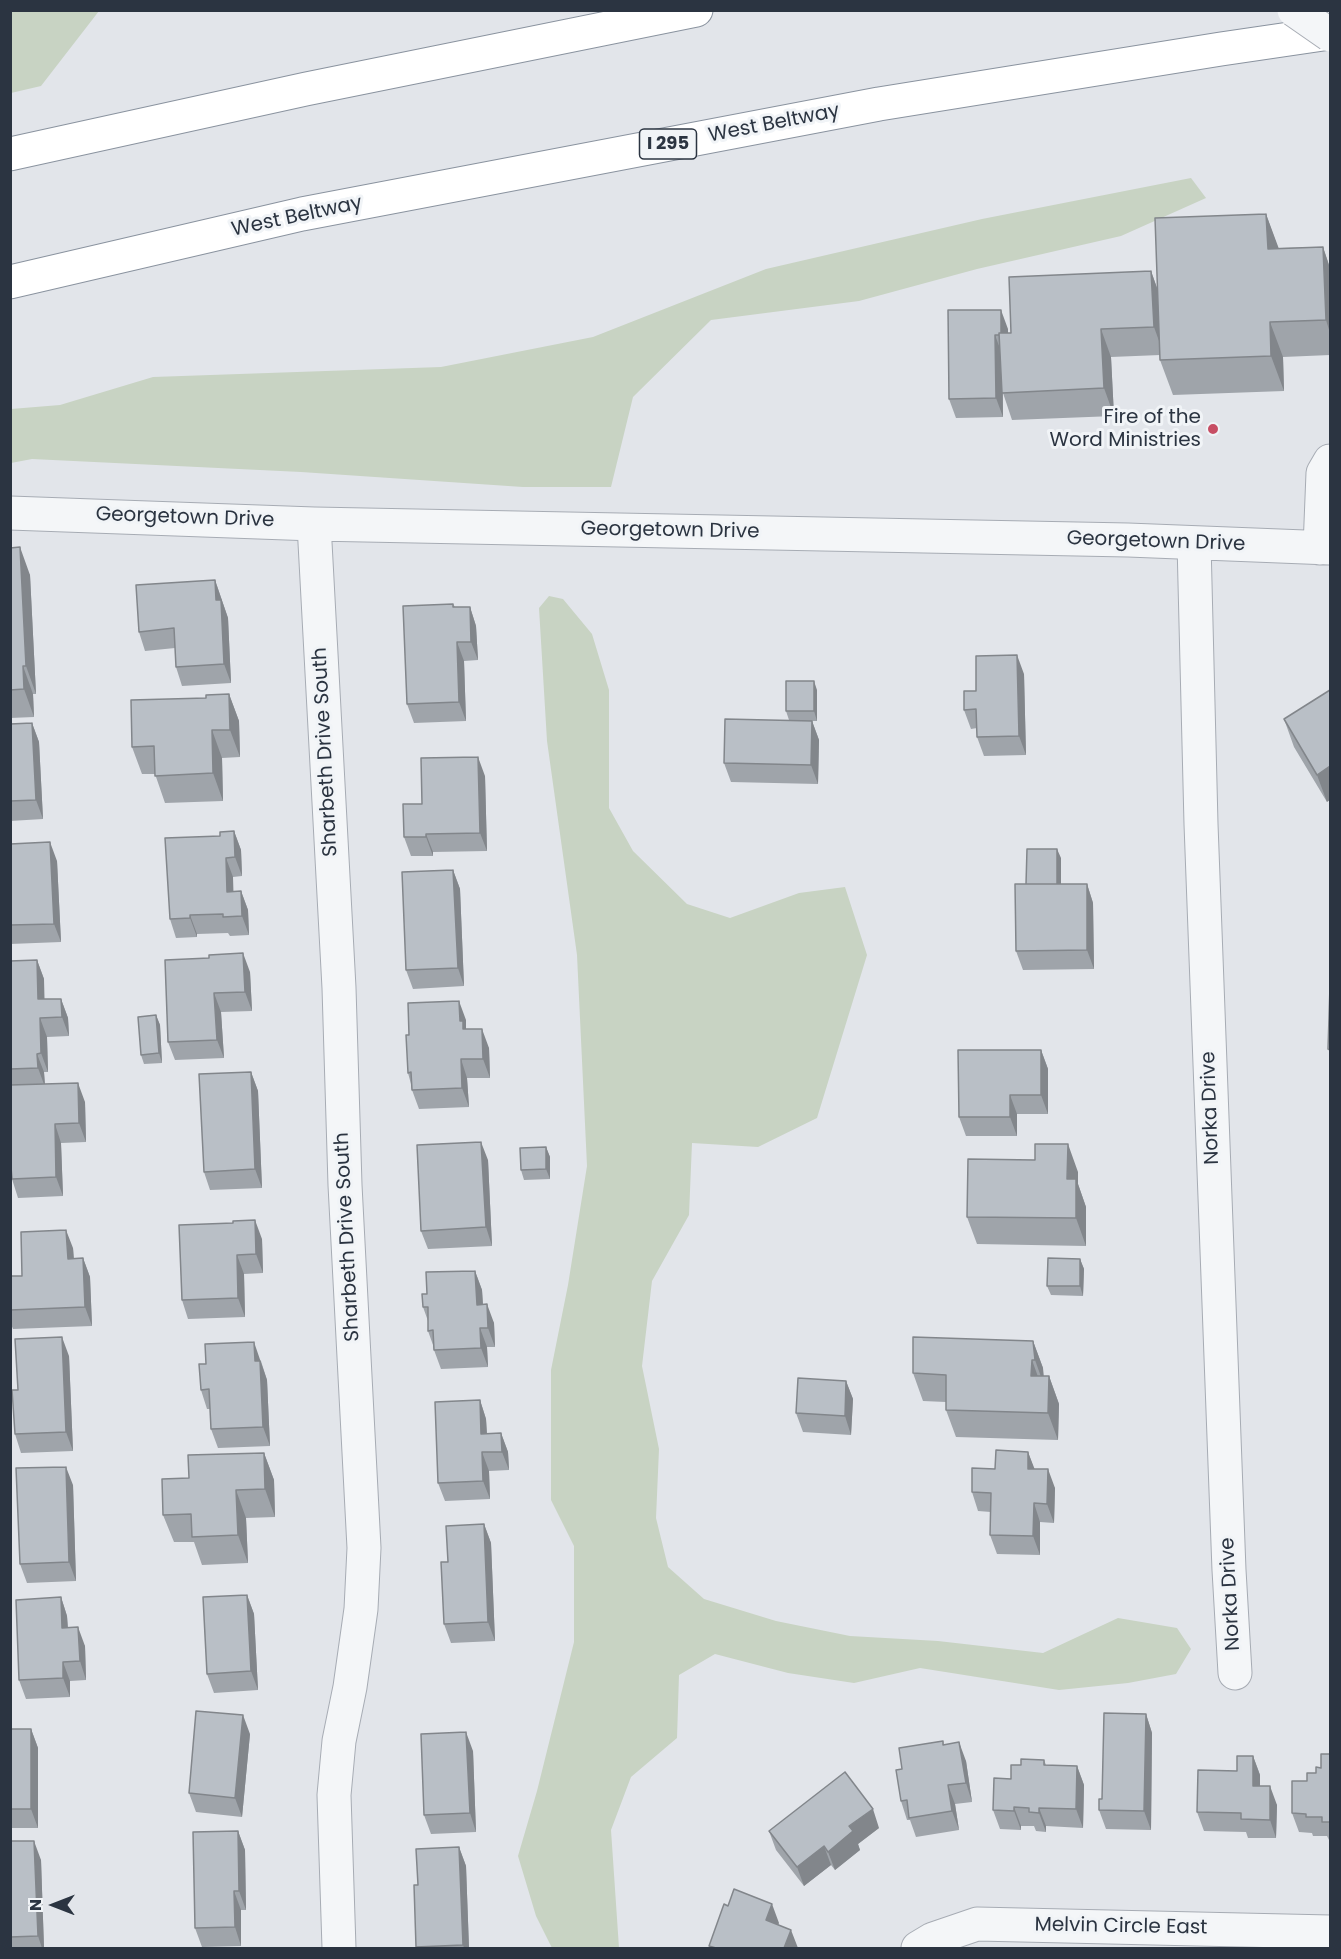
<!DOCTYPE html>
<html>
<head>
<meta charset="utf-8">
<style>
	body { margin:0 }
	#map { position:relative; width:1341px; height:1959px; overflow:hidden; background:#e2e5ea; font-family:Poppins,sans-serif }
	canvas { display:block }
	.frame { position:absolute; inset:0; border:12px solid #2b3441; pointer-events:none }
	.north { position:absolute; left:24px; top:1875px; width:60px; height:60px; -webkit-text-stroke:4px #f1f4f7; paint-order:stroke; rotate:270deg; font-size:16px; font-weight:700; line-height:24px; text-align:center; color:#2b3441 }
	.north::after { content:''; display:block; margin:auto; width:21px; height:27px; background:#2b3441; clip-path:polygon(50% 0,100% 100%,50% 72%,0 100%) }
</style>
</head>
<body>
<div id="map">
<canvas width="1341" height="1959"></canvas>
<div class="frame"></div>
<div class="north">N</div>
</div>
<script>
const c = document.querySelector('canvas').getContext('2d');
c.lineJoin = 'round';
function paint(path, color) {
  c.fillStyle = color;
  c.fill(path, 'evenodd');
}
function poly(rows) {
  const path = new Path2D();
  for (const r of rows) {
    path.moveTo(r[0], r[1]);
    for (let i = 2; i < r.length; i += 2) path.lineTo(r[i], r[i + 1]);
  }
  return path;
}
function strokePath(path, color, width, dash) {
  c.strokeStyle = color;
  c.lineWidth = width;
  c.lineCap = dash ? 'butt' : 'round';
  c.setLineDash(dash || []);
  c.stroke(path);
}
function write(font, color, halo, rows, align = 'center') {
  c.font = font + ' Poppins,sans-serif';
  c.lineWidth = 6;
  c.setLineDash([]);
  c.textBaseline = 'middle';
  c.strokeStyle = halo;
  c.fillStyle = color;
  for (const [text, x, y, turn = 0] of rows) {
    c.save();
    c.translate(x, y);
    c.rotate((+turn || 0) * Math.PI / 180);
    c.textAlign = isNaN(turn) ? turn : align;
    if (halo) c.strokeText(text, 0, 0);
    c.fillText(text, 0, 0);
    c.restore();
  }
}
const green = poly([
	[10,11,11,10,99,11,41,86,11,93],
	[1191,178,1206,198,1121,236,977,269,859,301,711,320,633,397,611,487,523,487,301,472,32,459,11,463,11,409,60,405,153,377,441,367,593,337,766,269,982,219],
	[549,596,563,599,592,634,609,690,609,808,633,851,687,904,730,918,799,893,845,887,867,955,817,1118,758,1147,692,1143,689,1215,652,1281,642,1366,659,1449,656,1518,668,1567,704,1599,776,1621,850,1636,938,1641,1043,1653,1118,1618,1177,1628,1191,1649,1176,1674,1128,1683,1059,1690,920,1668,854,1683,788,1673,715,1654,679,1675,677,1738,631,1777,611,1830,619,1948,552,1948,536,1916,518,1856,537,1791,574,1642,574,1546,551,1500,551,1370,568,1285,587,1166,577,955,547,741,539,608]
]);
const minor = poly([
	[10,513,314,524,1128,540,1330,548],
	[314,524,339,988,345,1185,364,1548,361,1609,350,1687,339,1741,334,1795,339,1948],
	[1194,543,1201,824,1229,1570,1235,1673],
	[1320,548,1323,473,1330,461],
	[918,1948,933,1939,977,1924,1330,1932]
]);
const highway = poly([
	[10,154,306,89,696,10],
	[10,282,302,214,879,104,1221,49,1330,33]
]);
const minorBridge = poly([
	[1294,10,1330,35]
]);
const wall = poly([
	[1266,214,1278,248,1323,247,1330,268,1330,355,1283,357,1284,391,1173,395,1160,360,1160,355,1111,357,1114,416,1012,420,1003,393,1003,417,956,418,949,399,948,310,1008,329,1008,333,1011,333,1151,271,1157,288],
	[10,548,30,575,36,694,33,694,34,717,10,718],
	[215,580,228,618,231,683,182,686,176,667,175,648,145,651,139,632],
	[453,604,455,607,470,607,476,626,478,660,464,661,466,721,414,723,407,704],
	[1024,674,1026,755,984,756,977,737,977,728,971,729,964,710,976,691],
	[817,690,817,721,812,721,819,740,818,784,731,782,724,763,789,720,786,711],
	[1330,690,1327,802,1294,747,1284,719],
	[229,694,239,721,240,757,222,758,223,801,165,803,155,774,142,774,132,747,206,698],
	[32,723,39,742,43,819,10,821,10,724],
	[485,776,487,851,433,852,433,856,411,856,404,837],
	[234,831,241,850,242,876,233,877,233,891,241,891,248,910,249,935,230,936,228,933,197,934,197,937,176,938,170,919,220,836],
	[10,844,57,861,61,942,10,944],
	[1061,858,1061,884,1087,884,1093,903,1094,969,1023,970,1016,951,1026,884],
	[453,870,460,889,464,986,413,989,406,970],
	[37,960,44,979,44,999,61,999,68,1018,69,1036,47,1037,48,1072,44,1072,45,1084,85,1102,86,1142,61,1143,63,1196,18,1198,12,1179,11,1160,10,961],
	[165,960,250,972,252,1011,221,1012,224,1058,175,1060,168,1042],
	[156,1015,160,1025,162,1063,144,1064,141,1055],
	[466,1020,466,1029,489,1048,490,1078,467,1078,469,1107,419,1109,412,1090,411,1084,408,1073,409,1035],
	[1041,1050,1048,1069,1048,1114,1017,1114,1017,1136,966,1136,959,1117],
	[251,1072,258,1091,262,1188,210,1190,204,1172],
	[546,1147,550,1157,550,1179,524,1180,521,1170],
	[488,1160,492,1246,428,1249,421,1231],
	[1078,1172,1078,1184,1086,1207,1086,1246,977,1244,967,1217],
	[179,1225,262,1239,263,1273,244,1274,245,1317,188,1319,182,1300],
	[73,1248,74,1259,83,1258,90,1277,92,1326,13,1329,10,1322,10,1276,22,1276],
	[1080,1259,1084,1269,1083,1296,1051,1295,1047,1286],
	[475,1271,482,1290,483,1304,494,1323,495,1347,487,1347,488,1367,441,1369,434,1350,433,1345,428,1331,428,1321,423,1307,427,1294],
	[1033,1341,1043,1368,1043,1376,1049,1376,1059,1404,1058,1440,956,1437,946,1410,946,1402,923,1401,913,1373],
	[69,1356,73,1451,21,1453,15,1434,18,1390],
	[261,1361,267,1380,270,1446,218,1448,211,1429,210,1409,207,1409,201,1390],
	[846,1381,853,1399,851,1435,803,1432,796,1413],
	[480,1400,486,1419,487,1434,501,1433,508,1452,509,1470,489,1471,490,1499,445,1501,438,1483],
	[1028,1452,1034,1469,1055,1488,1054,1523,1040,1522,1040,1555,997,1554,990,1535,991,1512,978,1511,972,1492,995,1469],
	[264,1453,274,1480,275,1517,246,1518,248,1563,202,1565,194,1542,174,1542,163,1515,189,1478],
	[73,1485,76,1581,27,1583,20,1564],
	[484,1524,491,1543,495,1641,451,1643,444,1624,448,1562],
	[247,1595,254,1614,258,1690,214,1693,207,1674],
	[61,1597,67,1616,68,1628,85,1646,86,1680,70,1681,70,1697,26,1699,19,1680],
	[1146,1714,1152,1733,1151,1830,1106,1829,1099,1810],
	[10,1729,31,1729,38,1748,38,1828,10,1828],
	[250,1734,242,1817,196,1812,189,1793],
	[943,1741,944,1745,966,1761,972,1802,955,1804,959,1830,916,1837,910,1820,907,1820,901,1801,902,1769],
	[473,1751,476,1832,431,1834,424,1815],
	[1330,1754,1330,1840,1329,1840,1327,1836,1313,1836,1312,1833,1299,1832,1292,1813,1307,1781,1321,1768],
	[1253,1756,1260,1775,1260,1786,1277,1805,1276,1838,1248,1838,1246,1832,1204,1831,1197,1812],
	[1044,1760,1046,1765,1077,1766,1084,1785,1083,1828,1046,1826,1046,1832,1036,1831,1034,1826,1021,1826,1021,1830,1000,1829,993,1810,1011,1779,1021,1765],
	[879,1828,858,1844,860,1850,835,1870,831,1865,804,1886,776,1850,769,1831],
	[238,1831,245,1850,246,1910,241,1910,241,1946,202,1947,195,1928],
	[10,1841,41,1860,44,1948,10,1948],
	[459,1847,466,1866,469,1948,417,1948,418,1885]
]);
const shadedWall = poly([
	[1266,214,1279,249,1268,249],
	[1323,247,1330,268,1330,333,1326,320],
	[1151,271,1161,299,1164,355,1154,327],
	[1001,310,1008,329,1008,354,1001,335],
	[1270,322,1283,357,1284,391,1271,356],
	[1101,329,1111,357,1114,416,1104,388],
	[995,335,1002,354,1003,417,996,398],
	[20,547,30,575,36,694,26,666],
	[215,580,228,618,231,683,224,664,216,600],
	[470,607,476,626,478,660,471,642],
	[457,642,464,661,466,721,459,702],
	[1017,655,1024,674,1026,755,1019,736],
	[23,666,33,694,34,717,24,689],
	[814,681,817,690,817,721,814,711],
	[229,694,239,721,240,757,230,730],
	[812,721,819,740,818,784,811,765],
	[32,723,39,742,43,819,36,800],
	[212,730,222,758,223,801,213,773],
	[478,757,485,776,487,851,480,833],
	[1330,766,1330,800,1327,802,1317,775],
	[234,831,241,850,242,876,235,857],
	[426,834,433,852,433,856,426,837],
	[50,842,57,861,61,942,54,924],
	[1057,849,1061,858,1061,896,1057,886],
	[226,858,233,877,234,910,227,892],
	[453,870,460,889,464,986,458,968],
	[1087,884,1093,903,1094,969,1087,950],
	[241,891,248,910,249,935,242,916],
	[190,915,197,934,197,937,190,918],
	[243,953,250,972,252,1011,245,992],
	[37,960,44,979,45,1018,38,999],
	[214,993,221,1012,224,1058,217,1040],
	[61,999,68,1018,69,1036,62,1017],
	[459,1001,466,1020,466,1030,470,1048,460,1021],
	[156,1015,160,1025,162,1063,159,1053],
	[40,1018,47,1037,48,1072,41,1053],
	[482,1029,489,1048,490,1078,483,1059],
	[1041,1050,1048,1069,1048,1114,1041,1095],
	[37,1054,44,1072,45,1087,38,1068],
	[461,1059,467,1078,469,1107,462,1088],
	[251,1072,258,1091,262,1188,255,1169],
	[78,1083,85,1102,86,1142,79,1123],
	[1010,1095,1017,1114,1017,1136,1010,1117],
	[55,1124,61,1143,63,1196,56,1177],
	[481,1142,488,1160,492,1246,486,1227],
	[1068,1144,1078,1172,1078,1184,1086,1207,1086,1246,1076,1218,1067,1179],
	[546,1147,550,1157,550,1179,546,1169],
	[255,1220,262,1239,263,1273,256,1254],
	[66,1230,73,1248,75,1278,68,1259],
	[237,1255,244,1274,245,1317,238,1298],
	[83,1258,90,1277,92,1326,85,1307],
	[1080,1259,1084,1269,1083,1296,1080,1286],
	[475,1271,482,1290,484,1323,477,1305],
	[487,1304,494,1323,495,1347,488,1328],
	[480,1328,487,1347,488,1367,481,1348],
	[62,1337,69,1356,73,1451,66,1432],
	[1033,1341,1043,1368,1045,1388,1035,1360],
	[254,1342,267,1380,270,1446,263,1427,255,1361],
	[1032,1360,1042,1388,1031,1376],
	[1049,1376,1059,1404,1058,1440,1048,1413],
	[846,1381,853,1399,851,1435,845,1416],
	[480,1400,486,1419,488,1453,481,1434],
	[501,1433,508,1452,509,1470,502,1452],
	[482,1452,489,1471,490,1499,483,1481],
	[1028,1452,1035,1470,1028,1469],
	[264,1453,274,1480,275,1517,265,1489],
	[66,1467,73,1485,76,1581,69,1562],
	[1048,1469,1055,1488,1054,1523,1047,1504],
	[236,1490,246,1518,248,1563,238,1535],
	[1034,1503,1040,1522,1040,1555,1033,1536],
	[484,1524,491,1543,495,1641,488,1622],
	[247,1595,254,1614,258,1690,251,1671],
	[61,1597,67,1616,69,1647,62,1628],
	[78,1627,85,1646,86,1680,80,1661],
	[63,1662,70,1681,70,1697,63,1678],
	[1146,1714,1152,1733,1151,1830,1144,1811],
	[243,1715,250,1734,242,1817,235,1798],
	[31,1729,38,1748,38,1828,31,1809],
	[466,1732,473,1751,476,1832,470,1813],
	[959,1742,966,1761,972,1802,966,1783],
	[1253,1756,1260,1775,1260,1805,1253,1786],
	[1077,1766,1084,1785,1083,1828,1076,1809],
	[948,1785,955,1804,959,1830,952,1811],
	[1270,1786,1277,1805,1276,1838,1270,1820],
	[1014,1807,1021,1826,1021,1830,1014,1811],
	[1039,1808,1046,1826,1046,1832,1039,1813],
	[873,1809,879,1828,858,1844,860,1850,835,1870,828,1852,849,1826],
	[238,1831,245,1850,246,1910,239,1891],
	[34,1841,41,1860,44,1948,42,1948,38,1936],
	[824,1846,831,1865,804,1886,797,1867],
	[459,1847,466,1866,469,1948,464,1948,463,1945],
	[234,1891,241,1910,241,1946,235,1927],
	[772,1904,779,1923,773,1939,766,1920],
	[791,1930,798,1948,784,1948]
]);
const building = poly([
	[1266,214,1268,249,1323,247,1326,320,1270,322,1271,356,1160,360,1155,218,1266,214],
	[1151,271,1154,327,1101,329,1104,388,1002,393,999,333,1011,333,1009,277,1151,271],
	[948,310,1001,310,1001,333,999,333,999,335,995,335,996,398,949,399,948,310],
	[20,547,26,666,23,666,24,689,10,690,10,548,20,547],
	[215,580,216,600,221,600,224,664,176,667,174,628,139,632,136,585,215,580],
	[453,604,453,607,470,607,471,642,457,642,459,702,407,704,403,606,453,604],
	[1017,655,1019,736,977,737,976,709,964,710,964,691,976,691,976,656,1017,655],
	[786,681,814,681,814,711,786,711,786,681],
	[1330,690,1330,766,1317,775,1284,719,1330,690],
	[229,694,230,730,212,730,213,773,155,776,154,746,132,747,131,700,206,698,206,695,229,694],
	[725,719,812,721,811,765,724,763,725,719],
	[32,723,36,800,10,801,10,724,32,723],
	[478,757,480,833,426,834,426,837,404,837,403,804,422,804,421,758,478,757],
	[234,831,235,857,226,858,227,892,241,891,242,916,223,917,223,914,190,915,190,918,170,919,165,838,220,836,220,832,234,831],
	[50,842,54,924,10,925,10,844,50,842],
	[1027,849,1057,849,1057,884,1026,884,1027,849],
	[453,870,458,968,406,970,402,872,453,870],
	[1015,884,1087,884,1087,950,1016,951,1015,884],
	[243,953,245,992,214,993,217,1040,168,1042,165,960,209,958,209,955,243,953],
	[37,960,38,999,61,999,62,1017,40,1018,41,1053,37,1054,38,1068,10,1069,10,961,37,960],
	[1330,986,1330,1050,1328,1049,1330,986],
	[459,1001,460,1021,463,1021,463,1029,482,1029,483,1059,461,1059,462,1088,412,1090,411,1072,408,1073,406,1035,409,1035,408,1003,459,1001],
	[156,1015,159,1053,141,1055,138,1017,156,1015],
	[958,1050,1041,1050,1041,1095,1010,1095,1010,1117,959,1117,958,1050],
	[251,1072,255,1169,204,1172,199,1074,251,1072],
	[78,1083,79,1123,55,1124,56,1177,12,1179,10,1155,10,1085,78,1083],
	[481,1142,486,1227,421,1231,417,1145,481,1142],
	[1035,1144,1068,1144,1067,1179,1076,1179,1076,1218,967,1217,968,1159,1035,1160,1035,1144],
	[546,1147,546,1169,521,1170,520,1148,546,1147],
	[255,1220,256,1254,237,1255,238,1298,182,1300,179,1225,233,1223,233,1221,255,1220],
	[66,1230,68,1259,83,1258,85,1307,10,1310,10,1276,22,1276,21,1232,66,1230],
	[1048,1258,1080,1259,1080,1286,1047,1286,1048,1258],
	[475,1271,477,1305,487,1304,488,1328,480,1328,481,1348,434,1350,433,1330,428,1331,428,1307,423,1307,422,1294,427,1294,426,1272,475,1271],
	[62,1337,66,1432,15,1434,12,1390,18,1390,15,1339,62,1337],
	[913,1337,1033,1341,1035,1360,1032,1360,1031,1376,1049,1376,1048,1413,946,1410,946,1375,913,1373,913,1337],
	[254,1342,255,1361,260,1361,263,1427,211,1429,209,1389,201,1390,199,1364,206,1364,205,1344,254,1342],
	[798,1378,846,1381,845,1416,796,1413,798,1378],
	[480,1400,481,1434,501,1433,502,1452,482,1452,483,1481,438,1483,435,1402,480,1400],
	[996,1450,1028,1452,1028,1469,1048,1469,1047,1504,1034,1503,1033,1536,990,1535,991,1493,972,1492,972,1468,995,1469,996,1450],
	[264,1453,265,1489,236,1490,238,1535,192,1537,191,1514,163,1515,162,1479,189,1478,188,1455,264,1453],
	[66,1467,69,1562,20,1564,16,1468,66,1467],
	[484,1524,488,1622,444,1624,441,1562,448,1562,446,1526,484,1524],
	[247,1595,251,1671,207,1674,203,1597,247,1595],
	[61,1597,62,1628,78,1627,80,1661,63,1662,63,1678,19,1680,16,1600,61,1597],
	[196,1711,243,1715,235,1798,189,1793,196,1711],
	[1104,1713,1146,1714,1144,1811,1099,1810,1099,1799,1102,1799,1104,1713],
	[10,1729,31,1729,31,1809,10,1809,10,1729],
	[466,1732,470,1813,424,1815,421,1734,466,1732],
	[943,1741,943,1745,959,1742,966,1783,948,1785,952,1811,909,1818,907,1800,901,1801,896,1770,902,1769,899,1748,943,1741],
	[1321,1754,1330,1754,1330,1822,1322,1822,1322,1817,1306,1817,1306,1814,1292,1813,1292,1781,1307,1781,1307,1773,1316,1773,1316,1767,1321,1768,1321,1754],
	[1237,1756,1253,1756,1253,1786,1270,1786,1270,1820,1241,1819,1241,1813,1197,1812,1198,1770,1237,1771,1237,1756],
	[1021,1759,1044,1760,1044,1765,1077,1766,1076,1809,1039,1808,1039,1813,1029,1812,1029,1808,1014,1807,1014,1811,993,1810,994,1778,1011,1779,1011,1765,1021,1765,1021,1759],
	[845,1772,873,1809,849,1826,853,1831,828,1852,824,1846,797,1867,769,1831,845,1772],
	[238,1831,239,1891,234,1891,235,1927,195,1928,193,1832,238,1831],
	[10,1841,34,1841,38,1936,10,1937,10,1841],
	[459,1847,463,1945,416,1947,414,1885,418,1885,416,1849,459,1847],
	[734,1889,772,1904,766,1920,791,1930,784,1948,716,1948,709,1946,724,1904,728,1906,734,1889]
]);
const markers = [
	[1213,429,6,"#c74e64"]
];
const shields = [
	[668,144,57]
];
const shieldNames = [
	["I 295",668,144]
];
const streetNames = [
	["West Beltway",774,124,-11],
	["West Beltway",297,217,-12],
	["Georgetown Drive",185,518,2],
	["Georgetown Drive",670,531,1],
	["Georgetown Drive",1156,542,2],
	["Sharbeth Drive South",326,752,-93],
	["Norka Drive",1211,1108,-92],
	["Sharbeth Drive South",348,1237,-93],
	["Norka Drive",1231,1594,-93],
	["Melvin Circle East",1121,1927,1]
];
const poiNames = [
	["Fire of the",1201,418],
	["Word Ministries",1201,441]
];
paint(green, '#c8d3c3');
strokePath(minor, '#a7acb4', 35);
strokePath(highway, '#8a939f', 35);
strokePath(minor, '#f4f6f8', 33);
strokePath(highway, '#fff', 33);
strokePath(minorBridge, '#a7acb4', 35, []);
strokePath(minorBridge, '#f4f6f8', 33);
paint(wall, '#9fa4aa');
paint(shadedWall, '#82868b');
paint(building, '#b9bfc6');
strokePath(building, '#82868b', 1.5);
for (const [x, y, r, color] of markers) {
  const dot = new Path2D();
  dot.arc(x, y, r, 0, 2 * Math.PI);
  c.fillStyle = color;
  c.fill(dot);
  strokePath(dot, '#f1f4f7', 2);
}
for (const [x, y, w] of shields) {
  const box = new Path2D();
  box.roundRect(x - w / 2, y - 15, w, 30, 4.5);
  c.fillStyle = '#f1f4f7';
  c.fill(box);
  strokePath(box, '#2b3441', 1.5);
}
write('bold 18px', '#2b3441', null, shieldNames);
write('20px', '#2b3441', '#f1f4f7', streetNames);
write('20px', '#2b3441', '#f1f4f7', poiNames, 'right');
</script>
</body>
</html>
